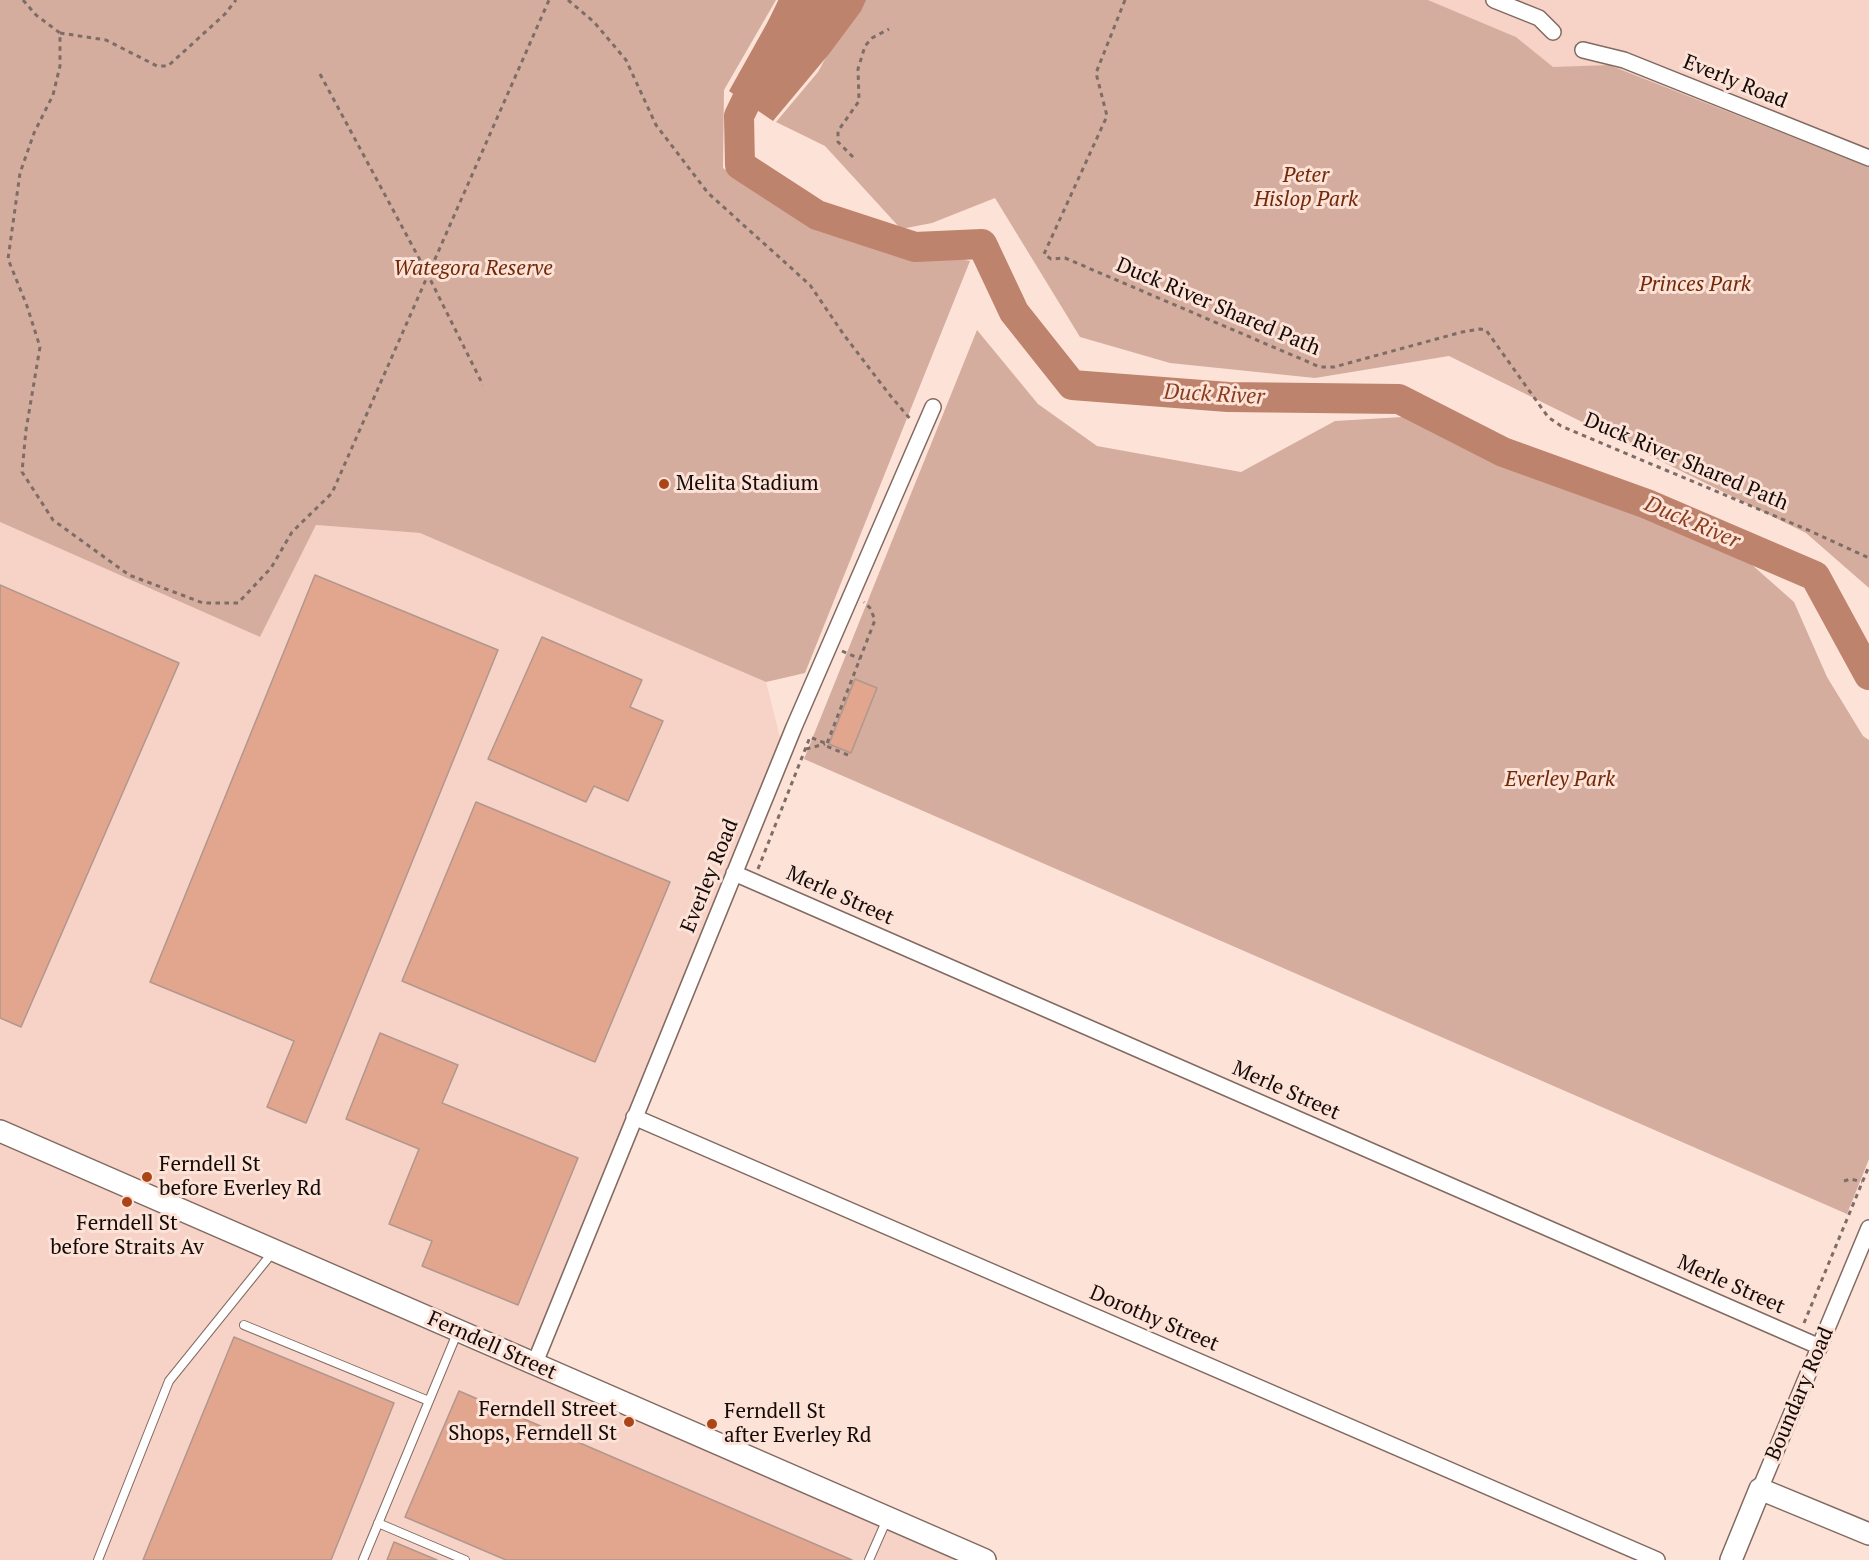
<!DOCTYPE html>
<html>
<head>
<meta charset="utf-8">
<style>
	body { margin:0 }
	canvas { display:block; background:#fde2d7 }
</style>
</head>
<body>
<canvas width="1869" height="1560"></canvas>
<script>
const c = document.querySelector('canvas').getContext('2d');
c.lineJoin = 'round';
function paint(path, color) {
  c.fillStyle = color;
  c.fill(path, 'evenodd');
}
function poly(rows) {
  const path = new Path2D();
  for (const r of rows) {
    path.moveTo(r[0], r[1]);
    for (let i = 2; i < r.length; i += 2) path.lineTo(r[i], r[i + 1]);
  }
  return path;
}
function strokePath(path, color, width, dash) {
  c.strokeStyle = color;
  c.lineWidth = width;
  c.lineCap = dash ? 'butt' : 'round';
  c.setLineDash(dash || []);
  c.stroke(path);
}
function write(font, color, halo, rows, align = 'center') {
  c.font = font + ' "PT Serif",serif';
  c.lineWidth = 6;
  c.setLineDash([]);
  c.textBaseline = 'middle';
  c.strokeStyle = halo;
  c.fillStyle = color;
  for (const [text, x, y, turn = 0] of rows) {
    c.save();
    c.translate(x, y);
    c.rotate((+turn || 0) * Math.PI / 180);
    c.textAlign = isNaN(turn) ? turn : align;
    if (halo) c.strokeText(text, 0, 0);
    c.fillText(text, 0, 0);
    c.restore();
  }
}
const built = poly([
	[1428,0,1869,0,1869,168,1609,65,1553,68,1516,37],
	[0,522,260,637,316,525,420,533,766,682,784,753,534,1365,985,1560,0,1560]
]);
const green = poly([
	[0,0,776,0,724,90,723,168,818,231,970,261,805,673,766,682,420,533,316,525,260,637,0,522],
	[857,0,1428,0,1516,37,1553,67,1609,65,1869,167,1869,588,1806,533,1449,356,1315,378,1170,363,1080,337,995,198,932,223,901,229,825,146,776,122,818,72],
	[977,330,1038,404,1097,446,1241,472,1335,421,1453,414,1530,468,1630,493,1630,504,1699,518,1794,602,1827,677,1863,736,1869,740,1869,1159,1847,1214,804,759]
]);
const water = poly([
	[780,0,866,0,861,11,829,54,773,121,729,91]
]);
const river = poly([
	[795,0,739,116,740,165,817,215,915,247,982,244,1014,312,1072,385,1228,397,1399,399,1503,452,1647,504,1815,576,1869,675]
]);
const building = poly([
	[315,575,498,650,306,1123,267,1107,294,1041,150,982,315,575],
	[0,585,179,663,21,1027,0,1018,0,585],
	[542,637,642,680,630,707,663,721,628,801,594,786,586,802,488,759,542,637],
	[855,679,877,688,851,753,829,744,855,679],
	[476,802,670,882,595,1062,402,981,476,802],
	[380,1033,458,1065,442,1103,578,1158,518,1305,422,1266,432,1241,389,1224,419,1149,346,1119,380,1033],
	[234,1337,394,1403,331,1560,143,1560,234,1337],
	[459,1391,852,1560,506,1560,405,1517,459,1391],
	[394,1542,437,1560,387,1560,394,1542]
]);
const path = poly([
	[23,0,36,15,60,33,60,66,53,95,34,133,20,173,8,259,27,306,40,347,26,430,22,472,53,520,129,575,203,603,238,603,271,568,292,532,332,493,549,0],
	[568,0,594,22,626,60,656,125,708,193,810,285,844,335,889,394,911,420],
	[1125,0,1096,73,1107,116,1044,254,1051,259,1065,258,1320,367,1334,367,1462,332,1480,329,1486,330,1548,417,1561,426,1808,530,1869,558],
	[60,33,106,40,157,66,168,66,225,14,236,0],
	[320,74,428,275,483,385],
	[853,157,838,142,838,131,859,101,858,69,865,46,872,38,889,29],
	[842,651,860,659],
	[806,749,825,744],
	[848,755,826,746,875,620,870,608,864,602],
	[758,869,810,737,827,744],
	[1844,1181,1851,1179,1862,1182],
	[1804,1323,1869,1166]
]);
const service = poly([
	[244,1325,429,1401],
	[378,1523,465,1560],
	[98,1560,169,1381,273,1252],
	[363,1560,458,1331],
	[869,1560,887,1519]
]);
const minor = poly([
	[1494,0,1539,18,1553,32],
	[1583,50,1624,60,1869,158],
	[734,873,1820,1347],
	[634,1117,1657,1560],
	[534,1365,794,727,933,407],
	[1760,1489,1869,1228]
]);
const secondary = poly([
	[0,1131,985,1560],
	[1731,1560,1760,1489,1869,1534]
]);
const markers = [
	[664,484,6,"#ab4518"],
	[147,1177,6,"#ab4518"],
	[127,1202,6,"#ab4518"],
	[629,1422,6,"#ab4518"],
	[712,1424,6,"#ab4518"]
];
const streetNames = [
	["Everly Road",1735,82,22],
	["Duck River Shared Path",1218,307,23],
	["Duck River Shared Path",1686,462,23],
	["Everley Road",710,876,-68],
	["Merle Street",840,896,24],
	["Merle Street",1286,1091,24],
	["Merle Street",1731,1285,24],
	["Dorothy Street",1154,1319,23],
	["Ferndell Street",492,1346,24],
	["Boundary Road",1800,1394,-67]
];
const parkNames = [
	["Peter",1306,176],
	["Hislop Park",1306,200],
	["Wategora Reserve",473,269],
	["Princes Park",1695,285],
	["Everley Park",1560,780]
];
const poiNames = [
	["Melita Stadium",676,484],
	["Ferndell St",159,1165],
	["before Everley Rd",159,1189],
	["Ferndell St",127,1224,"center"],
	["before Straits Av",127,1248,"center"],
	["Ferndell Street",617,1410,"right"],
	["Shops, Ferndell St",617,1434,"right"],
	["Ferndell St",724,1412],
	["after Everley Rd",724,1436]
];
const waterNames = [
	["Duck River",1214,395,3],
	["Duck River",1692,523,23]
];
paint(built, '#f6d3c6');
paint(green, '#d4ad9e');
paint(water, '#be836d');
strokePath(river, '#be836d', 30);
paint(building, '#e2a58d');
strokePath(building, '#b1978e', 1.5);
strokePath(service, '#826a61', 10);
strokePath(minor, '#826a61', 18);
strokePath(secondary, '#826a61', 24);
strokePath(path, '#7e6d66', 3, [4.5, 4.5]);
strokePath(service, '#fff', 8);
strokePath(minor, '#fff', 15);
strokePath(secondary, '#fff', 21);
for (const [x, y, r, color] of markers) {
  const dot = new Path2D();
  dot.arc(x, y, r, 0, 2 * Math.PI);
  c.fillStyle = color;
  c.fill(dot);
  strokePath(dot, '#fde2d7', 2);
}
write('21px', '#140b08', '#fde2d7', streetNames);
write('italic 21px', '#722908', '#fde2d7', parkNames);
write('21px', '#140b08', '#fde2d7', poiNames, 'left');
write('italic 22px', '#873d1e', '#fde2d7', waterNames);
</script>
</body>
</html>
